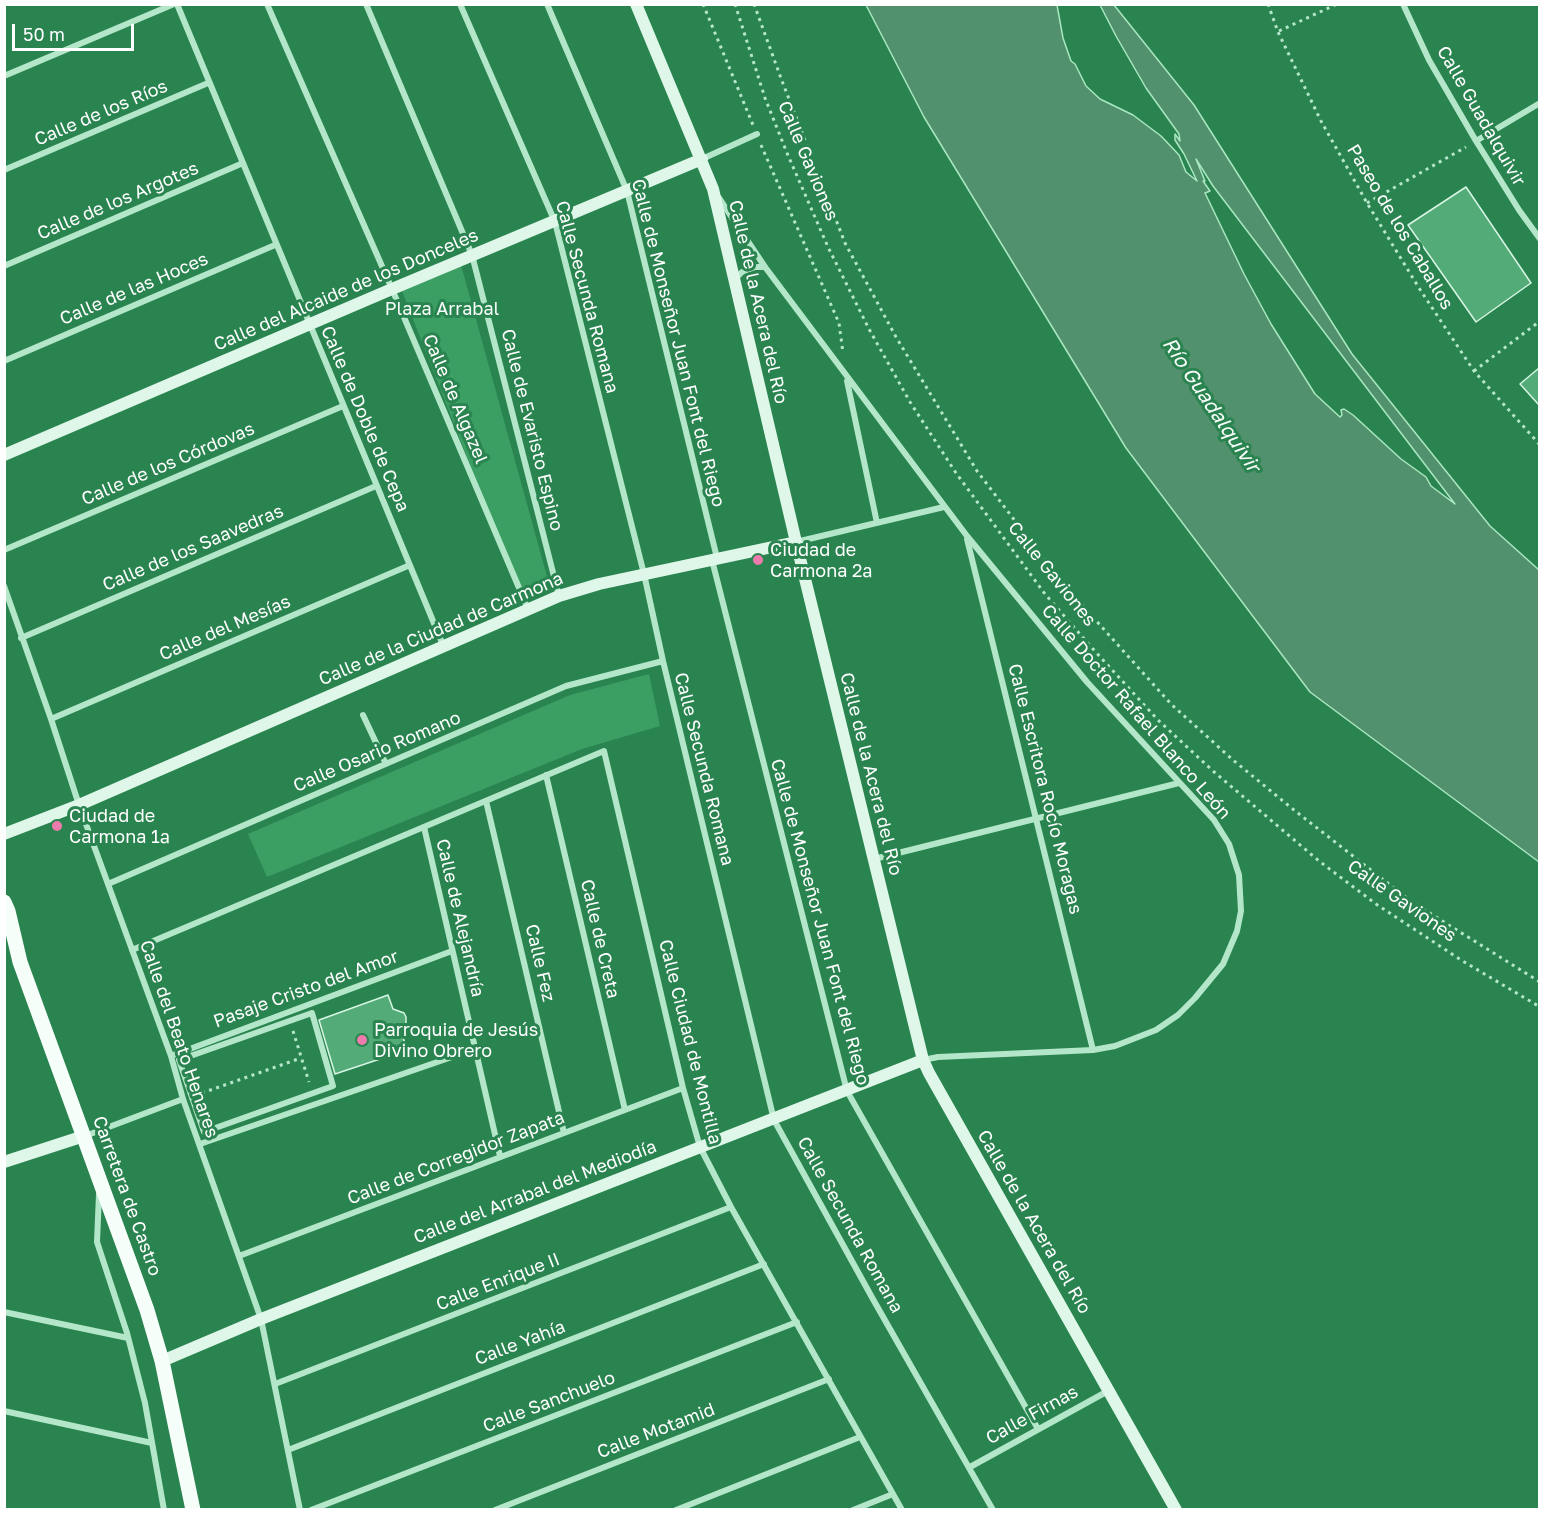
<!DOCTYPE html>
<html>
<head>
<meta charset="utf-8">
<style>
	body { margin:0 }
	#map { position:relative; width:1544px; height:1514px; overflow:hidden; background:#2a8450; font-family:"Golos Text",sans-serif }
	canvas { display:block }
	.frame { position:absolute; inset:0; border:6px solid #fff; pointer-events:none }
	.scale { position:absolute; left:12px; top:24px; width:122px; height:27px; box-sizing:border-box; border:3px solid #fff; border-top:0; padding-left:8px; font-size:18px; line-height:21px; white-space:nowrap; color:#fff; -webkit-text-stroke:4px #2a8450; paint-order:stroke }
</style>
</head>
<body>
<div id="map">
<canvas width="1544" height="1514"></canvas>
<div class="frame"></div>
<div class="scale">50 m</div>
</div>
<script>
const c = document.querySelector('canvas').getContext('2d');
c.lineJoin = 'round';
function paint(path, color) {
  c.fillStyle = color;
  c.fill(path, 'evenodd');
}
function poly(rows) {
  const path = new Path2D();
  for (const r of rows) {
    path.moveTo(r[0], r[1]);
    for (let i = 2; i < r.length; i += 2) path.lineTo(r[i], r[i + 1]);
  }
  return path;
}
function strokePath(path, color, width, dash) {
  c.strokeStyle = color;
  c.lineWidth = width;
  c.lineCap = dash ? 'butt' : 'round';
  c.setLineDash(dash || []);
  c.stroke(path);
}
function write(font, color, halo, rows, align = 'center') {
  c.font = font + ' "Golos Text",sans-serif';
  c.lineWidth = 6;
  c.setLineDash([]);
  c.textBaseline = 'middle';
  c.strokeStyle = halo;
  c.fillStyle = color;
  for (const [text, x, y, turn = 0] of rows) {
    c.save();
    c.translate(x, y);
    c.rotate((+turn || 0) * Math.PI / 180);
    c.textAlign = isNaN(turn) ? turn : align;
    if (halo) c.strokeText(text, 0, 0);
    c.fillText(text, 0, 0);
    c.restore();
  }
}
const green = poly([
	[461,265,551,591,523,600,402,291],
	[649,674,660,726,582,749,267,877,248,834,570,695]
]);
const water = poly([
	[866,5,1057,5,1063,38,1071,61,1075,64,1086,86,1100,99,1133,115,1161,136,1179,155,1186,172,1197,181,1184,154,1175,140,1175,134,1180,141,1179,134,1146,88,1116,36,1100,5,1114,5,1194,105,1352,354,1490,526,1539,570,1539,862,1310,692,1126,448,924,117,866,5],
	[1196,159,1213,186,1455,504,1431,486,1426,477,1401,459,1353,415,1344,409,1341,410,1342,415,1340,417,1315,394,1271,324,1244,274,1205,193,1210,191,1203,181,1205,181,1196,159]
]);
const building = poly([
	[1466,187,1531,283,1476,322,1408,225,1466,187],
	[1539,368,1539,405,1520,384,1539,368],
	[388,995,393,1009,404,1013,406,1017,406,1023,401,1031,407,1050,335,1074,319,1020,388,995]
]);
const path = poly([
	[703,4,753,125],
	[735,4,765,98,787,153,828,247,869,329,910,402,956,473,1045,594,1093,649,1158,720,1213,771,1319,861,1376,904,1461,960,1540,1007],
	[754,4,782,81,845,243,896,337,977,471,1064,585,1171,704,1233,760,1294,810,1412,902,1540,982],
	[1268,4,1278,32,1321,121,1367,203,1419,288,1474,371,1540,445],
	[1279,31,1337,4],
	[761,145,839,323,843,353],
	[1367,203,1466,147],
	[1474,371,1540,321],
	[293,1031,309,1082],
	[202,1093,301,1058]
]);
const street = poly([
	[177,4,443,645],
	[267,4,392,289,528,609],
	[366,4,472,255,559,596],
	[460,4,555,222,644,574,663,661,774,1120,874,1301,993,1510],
	[547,4,627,191,717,558],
	[1403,4,1429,60,1476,141,1519,210,1540,239],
	[4,76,174,4],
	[1476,141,1540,103],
	[702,159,757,134],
	[4,170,208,83],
	[719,198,765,267,967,536,1087,682,1214,820,1229,844,1239,875,1241,911,1237,931,1223,964,1195,998,1178,1015,1156,1030,1115,1046,1093,1050,938,1057,923,1060],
	[4,266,243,163],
	[734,280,742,272,755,267,765,267],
	[4,361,275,245],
	[847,381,877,523],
	[967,539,1093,1050],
	[796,542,944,507],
	[4,550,343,406],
	[712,560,847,1091,1038,1429],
	[4,586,51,719,79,805,171,1056,183,1099,261,1319,300,1510],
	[21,638,376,486],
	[363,715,386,764],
	[51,719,410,565],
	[546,775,625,1110],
	[486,801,564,1133],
	[424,827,500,1156],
	[874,859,1179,783],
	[108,884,566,686,663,661],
	[132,950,604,751,683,1088,700,1147,731,1207,902,1510],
	[312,1013,333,1086,204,1132,179,1060,312,1013],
	[171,1056,452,951],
	[85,1136,183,1099],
	[200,1144,475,1049],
	[99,1194,97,1242,127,1333,145,1403,164,1510],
	[239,1256,683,1088],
	[4,1312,128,1338],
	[275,1384,731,1207],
	[4,1411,152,1443],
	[288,1450,764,1264],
	[970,1467,1108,1391],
	[311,1510,797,1322],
	[495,1510,829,1379],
	[676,1510,860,1437],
	[853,1510,893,1494]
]);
const secondary = poly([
	[636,4,713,189,796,542,923,1060,929,1073,1176,1510],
	[4,455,392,289,702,159],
	[4,834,79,805,559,596,599,584,796,542],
	[4,1162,84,1136],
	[162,1361,261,1319,923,1060]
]);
const primary = poly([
	[4,902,8,911,20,962,147,1310,162,1361,193,1510]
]);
const markers = [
	[758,560,6,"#ed7cad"],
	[57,826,6,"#ed7cad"],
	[362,1040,6,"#ed7cad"]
];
const streetNames = [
	["Calle de los Ríos",101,113,-23],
	["Calle Guadalquivir",1481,116,60],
	["Calle Gaviones",808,161,67],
	["Calle de los Argotes",118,201,-23],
	["Paseo de los Caballos",1400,227,59],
	["Calle de las Hoces",134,289,-23],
	["Calle del Alcaide de los Donceles",346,290,-23],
	["Calle Secunda Romana",587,297,75],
	["Calle de la Acera del Río",758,302,77],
	["Calle de Monseñor Juan Font del Riego",678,343,76],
	["Calle de Algazel",455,399,67],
	["Calle de Doble de Cepa",365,419,67],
	["Calle de Evaristo Espino",532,430,76],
	["Calle de los Córdovas",168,464,-23],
	["Calle de los Saavedras",193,548,-23],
	["Calle Gaviones",1052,574,51],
	["Calle del Mesías",225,628,-23],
	["Calle de la Ciudad de Carmona",441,629,-23],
	["Calle Doctor Rafael Blanco León",1136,712,49],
	["Calle Osario Romano",377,752,-23],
	["Calle Secunda Romana",704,769,76],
	["Calle de la Acera del Río",871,774,76],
	["Calle Escritora Rocío Moragas",1045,789,76],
	["Calle Gaviones",1402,901,35],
	["Calle de Alejandría",460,918,77],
	["Calle de Monseñor Juan Font del Riego",820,922,75],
	["Calle de Creta",600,939,77],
	["Calle Fez",540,963,77],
	["Pasaje Cristo del Amor",306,989,-20],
	["Calle del Beato Henares",179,1039,71],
	["Calle Ciudad de Montilla",690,1042,76],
	["Calle de Corregidor Zapata",456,1158,-21],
	["Calle del Arrabal del Mediodía",535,1192,-21],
	["Carretera de Castro",127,1196,70],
	["Calle de la Acera del Río",1034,1222,60],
	["Calle Secunda Romana",850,1225,61],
	["Calle Enrique II",498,1282,-21],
	["Calle Yahía",520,1343,-21],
	["Calle Sanchuelo",549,1402,-21],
	["Calle Firnas",1032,1415,-29],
	["Calle Motamid",656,1431,-21]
];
const parkNames = [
	["Plaza Arrabal",442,309]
];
const poiNames = [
	["Ciudad de",770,550],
	["Carmona 2ª",770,571],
	["Ciudad de",69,816],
	["Carmona 1ª",69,837],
	["Parroquia de Jesús",374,1030],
	["Divino Obrero",374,1051]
];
const waterNames = [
	["Río Guadalquivir",1211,405,56]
];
paint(green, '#3b9f64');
paint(water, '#52916d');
strokePath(water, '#a9e7c1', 1.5);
paint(building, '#53ab77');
strokePath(building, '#d7f6e4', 1.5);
strokePath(path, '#b4e7c9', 3, [3, 4.5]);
strokePath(street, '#b4e7c9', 6);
strokePath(secondary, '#def7e8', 12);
strokePath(primary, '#f5fef9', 15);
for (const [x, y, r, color] of markers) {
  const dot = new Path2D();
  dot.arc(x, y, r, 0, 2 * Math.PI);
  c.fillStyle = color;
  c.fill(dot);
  strokePath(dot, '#2a8450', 2);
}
write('18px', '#fff', '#2a8450', streetNames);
write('18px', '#f7fdfa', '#2a8450', parkNames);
write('18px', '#fff', '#2a8450', poiNames, 'left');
write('italic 20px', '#f9fdfa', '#2a8450', waterNames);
</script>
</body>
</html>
